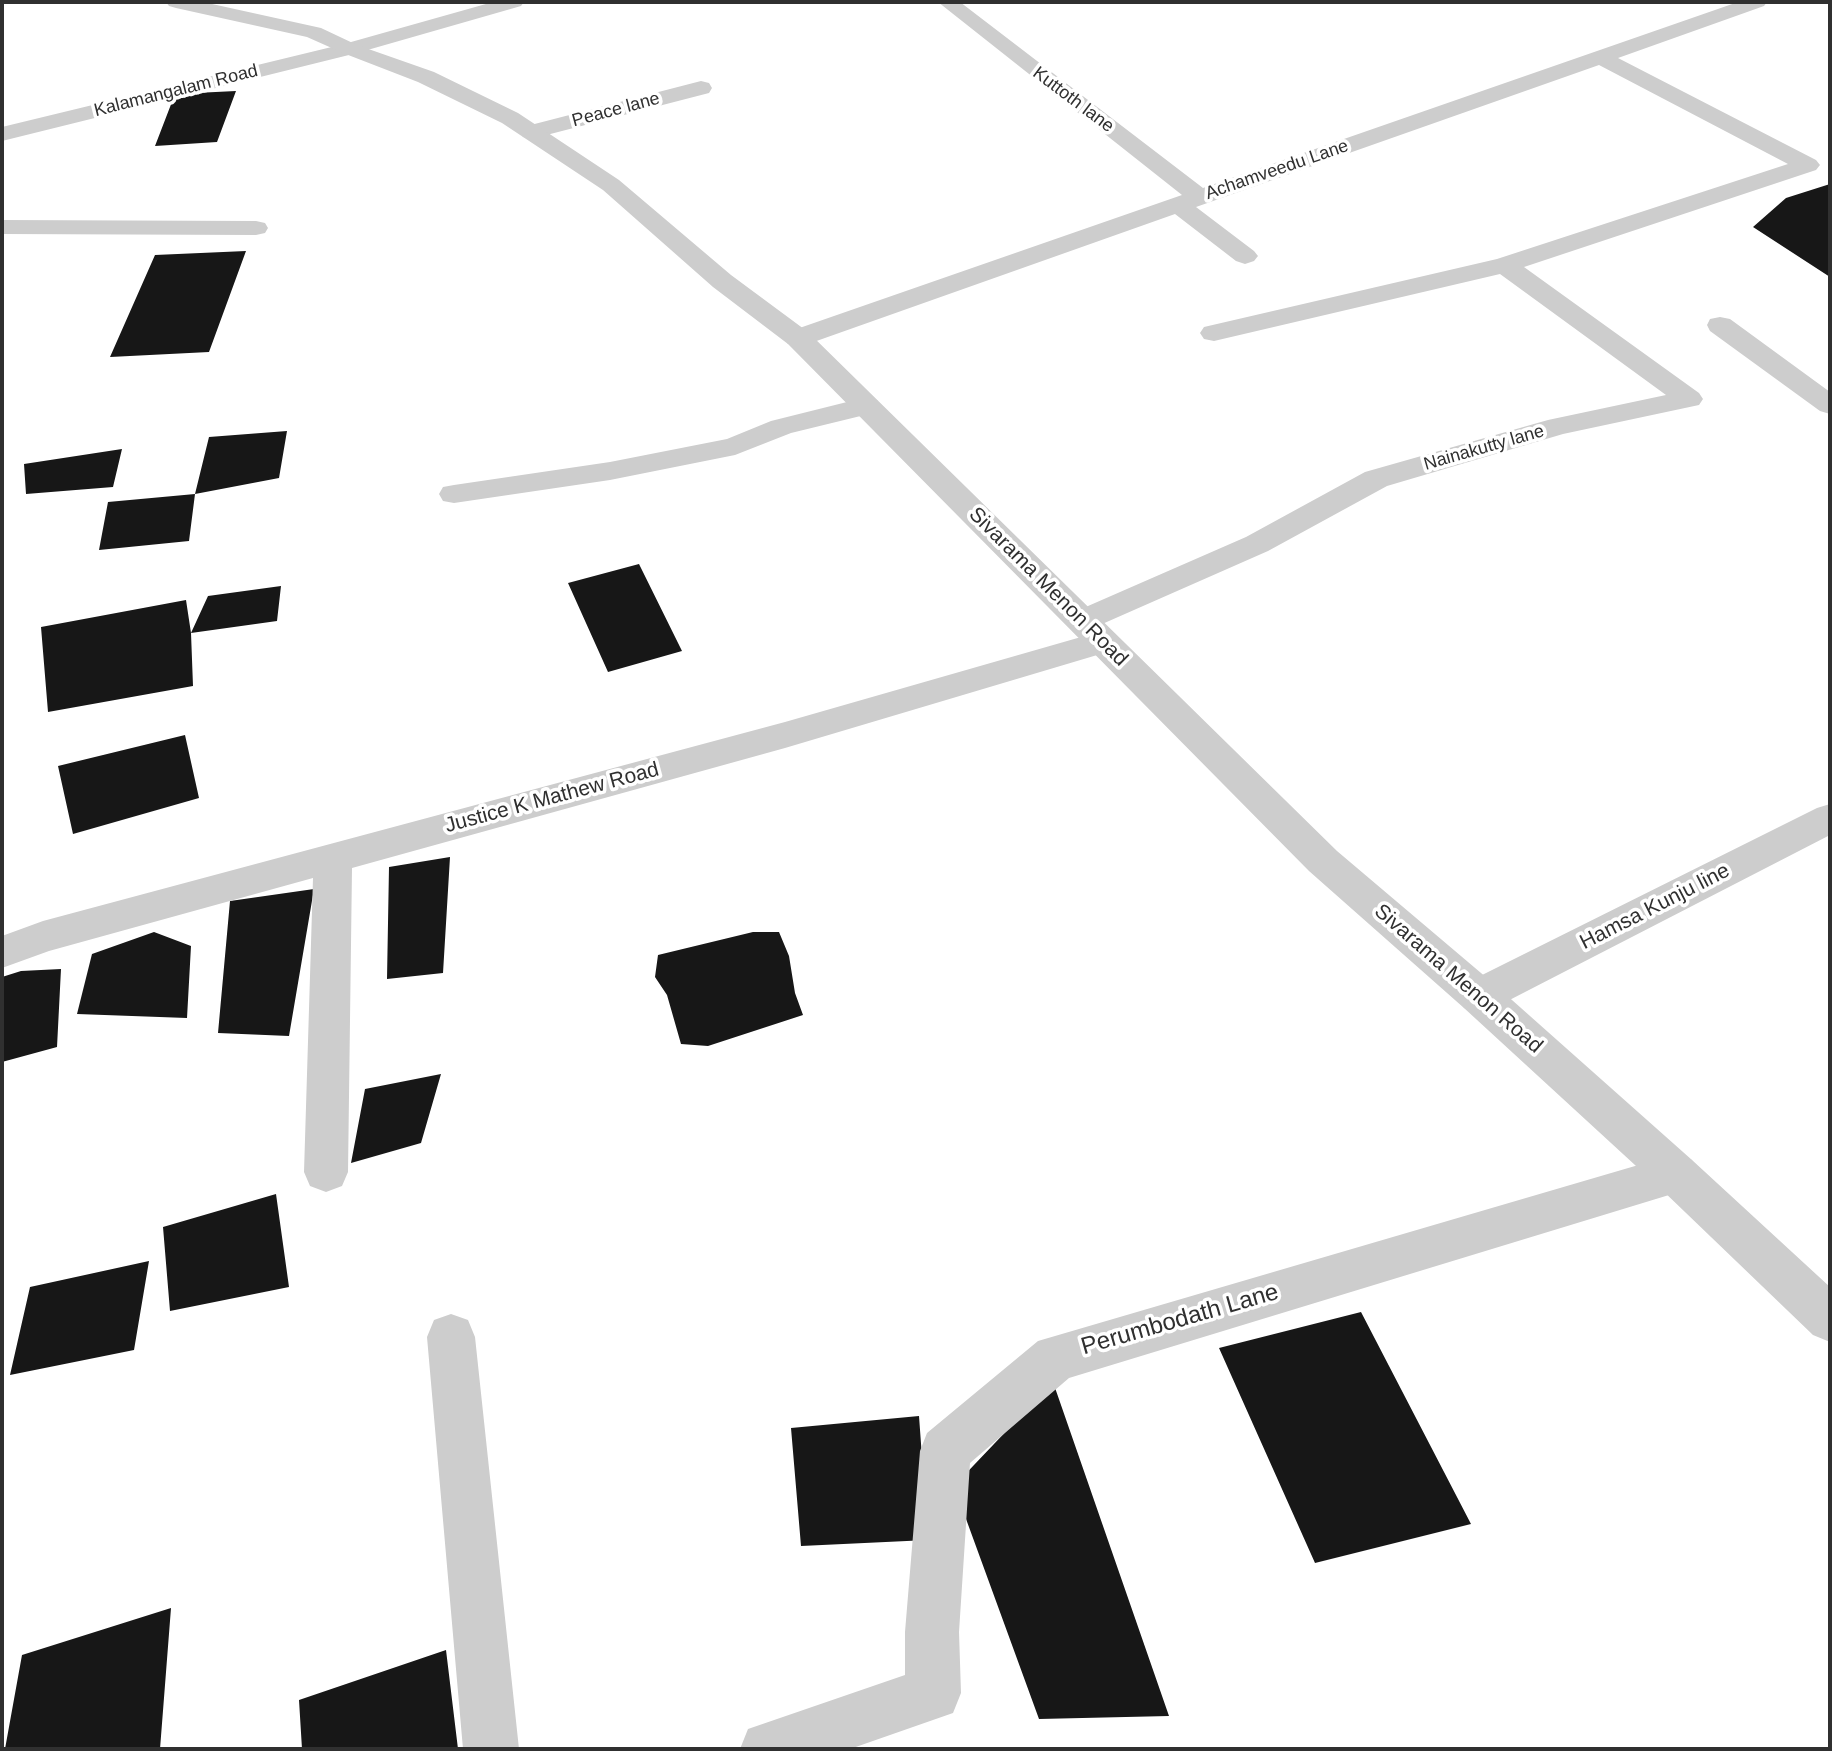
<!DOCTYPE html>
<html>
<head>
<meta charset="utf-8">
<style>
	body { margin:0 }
	#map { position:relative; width:1832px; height:1751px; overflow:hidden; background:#fff; font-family:Arial,sans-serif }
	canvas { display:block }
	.frame { position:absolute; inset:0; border:4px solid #303030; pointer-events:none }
</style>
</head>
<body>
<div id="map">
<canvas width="1832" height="1751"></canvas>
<div class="frame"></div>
</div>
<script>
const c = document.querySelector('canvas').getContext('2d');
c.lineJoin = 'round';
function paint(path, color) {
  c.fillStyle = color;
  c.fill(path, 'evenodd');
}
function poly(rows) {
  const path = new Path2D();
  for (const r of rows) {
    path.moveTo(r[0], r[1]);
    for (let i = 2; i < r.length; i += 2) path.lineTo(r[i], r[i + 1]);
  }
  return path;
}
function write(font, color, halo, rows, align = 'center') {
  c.font = font + ' Arial,sans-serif';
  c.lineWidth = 7;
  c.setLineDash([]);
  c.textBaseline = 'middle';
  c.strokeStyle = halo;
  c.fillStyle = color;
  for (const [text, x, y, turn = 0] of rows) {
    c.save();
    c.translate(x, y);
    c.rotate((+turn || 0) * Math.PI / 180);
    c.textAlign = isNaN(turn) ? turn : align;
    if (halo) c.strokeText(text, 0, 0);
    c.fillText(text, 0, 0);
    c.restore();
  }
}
const building = poly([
	[236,91,217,142,155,146,175,94],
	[1830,184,1830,277,1753,227,1786,198],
	[246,251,209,352,110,357,155,255],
	[287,431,279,478,195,494,209,437],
	[122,449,113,487,26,494,24,464],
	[195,494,189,541,99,550,108,502],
	[639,564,682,651,608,672,568,583],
	[281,586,277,621,191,633,208,596],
	[186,600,191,633,193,686,48,712,41,627],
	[185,735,199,798,73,834,58,766],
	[450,857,443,973,387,979,389,867],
	[314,889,289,1036,218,1033,230,901],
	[154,932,191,946,187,1018,77,1014,92,954],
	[753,932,779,932,789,956,795,993,803,1015,708,1046,681,1044,667,995,655,977,658,955],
	[61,969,57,1047,2,1062,2,977,21,971],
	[441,1074,421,1143,351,1163,365,1089],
	[276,1194,289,1287,170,1311,163,1227],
	[149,1261,134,1350,10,1375,30,1287],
	[1361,1312,1471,1524,1315,1563,1219,1348],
	[1053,1382,1169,1716,1039,1719,954,1486],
	[919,1416,928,1540,801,1546,791,1428],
	[171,1608,160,1749,5,1749,22,1655],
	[446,1650,458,1749,302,1749,299,1700]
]);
const minor = poly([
	[493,2,524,2,521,6,357,53,2,141,2,127,344,44,493,2],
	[938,2,960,2,1203,188,1738,2,1767,2,1764,6,1618,58,1816,160,1820,165,1816,170,1524,267,1699,393,1703,399,1699,405,1563,434,1387,486,1268,551,1084,632,1072,629,1067,621,1072,613,1246,537,1365,472,1548,420,1666,395,1500,274,1214,341,1204,339,1200,333,1204,327,1497,259,1788,164,1599,65,1196,207,1254,251,1258,256,1254,261,1245,264,1236,261,1175,214,808,344,798,346,788,344,784,338,788,332,1182,195,938,2],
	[701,81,709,83,712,88,709,93,531,139,523,137,520,132,523,127,701,81],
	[2,220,256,221,265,223,268,228,265,233,256,235,2,234,2,220],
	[1720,317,1730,319,1830,392,1830,414,1820,411,1710,331,1707,325,1710,319,1720,317],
	[867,397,877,400,881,406,877,412,791,433,735,455,610,480,454,503,443,501,439,494,443,487,454,485,610,462,727,439,771,421,867,397],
	[1102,631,1114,634,1119,642,1114,650,785,748,352,868,348,1172,342,1186,326,1192,310,1186,304,1172,313,878,49,951,2,968,2,936,43,921,785,722,1102,631],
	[1830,804,1830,835,1494,1008,1479,1013,1464,1008,1458,996,1464,984,1817,808,1830,804],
	[1676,1154,1692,1160,1698,1174,1692,1188,1069,1378,970,1463,959,1632,961,1693,953,1713,850,1749,740,1749,748,1729,905,1675,905,1632,920,1451,927,1433,1038,1341,1676,1154],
	[451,1314,468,1320,475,1337,519,1749,463,1749,427,1337,434,1320,451,1314]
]);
const tertiary = poly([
	[166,2,203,2,321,28,357,45,434,72,518,113,619,180,731,275,808,332,1337,851,1494,984,1692,1160,1830,1287,1830,1342,1813,1335,1660,1188,1464,1008,1309,871,788,344,713,287,603,190,502,123,418,82,343,53,307,37,176,8,169,6,166,2]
]);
const farStreetnames = [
	["Kalamangalam Road",176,91,-14],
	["Kuttoth lane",1073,100,37],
	["Peace lane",616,110,-15],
	["Achamveedu Lane",1277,170,-19],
	["Nainakutty lane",1484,448,-16]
];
const streetNames = [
	["Sivarama Menon Road",1048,587,45],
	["Justice K Mathew Road",552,798,-15],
	["Hamsa Kunju line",1655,907,-27],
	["Sivarama Menon Road",1458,979,41]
];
const nearStreetnames = [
	["Perumbodath Lane",1180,1320,-16]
];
paint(building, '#171717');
paint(minor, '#cdcdcd');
paint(tertiary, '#cdcdcd');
write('18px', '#303030', '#fff', farStreetnames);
write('21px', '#303030', '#fff', streetNames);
write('24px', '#303030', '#fff', nearStreetnames);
</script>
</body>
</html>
